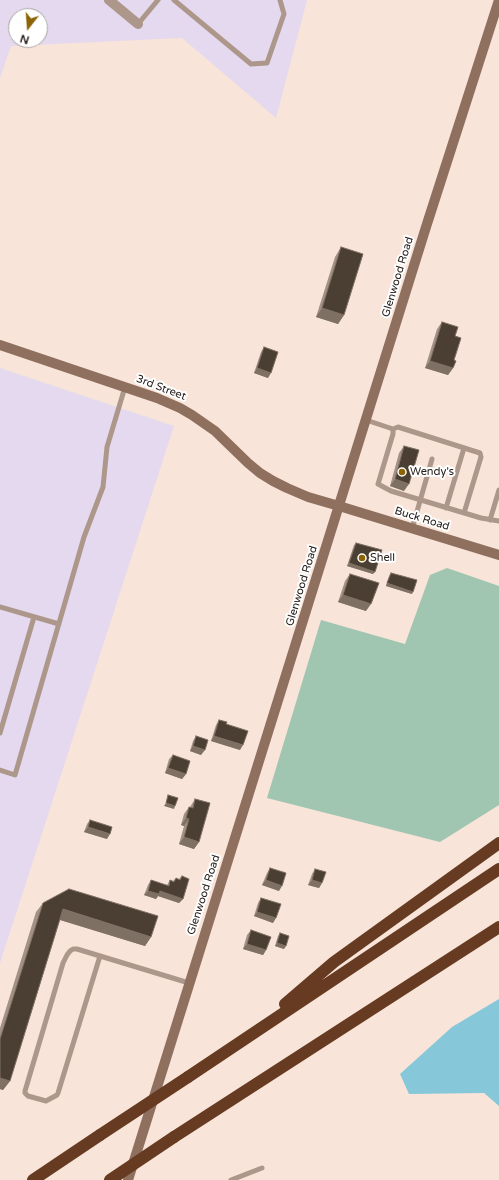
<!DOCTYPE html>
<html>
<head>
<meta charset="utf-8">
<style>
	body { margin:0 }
	#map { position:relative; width:499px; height:1180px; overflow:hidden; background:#f8e4d8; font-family:"Varela Round",sans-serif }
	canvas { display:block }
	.north { position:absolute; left:8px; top:8px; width:40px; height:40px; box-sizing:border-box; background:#fff; border:1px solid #a9a6a4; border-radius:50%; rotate:197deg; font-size:11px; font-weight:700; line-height:16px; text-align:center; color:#27201c }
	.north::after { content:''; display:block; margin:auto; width:14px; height:18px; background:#8c6305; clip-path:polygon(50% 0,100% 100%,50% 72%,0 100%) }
</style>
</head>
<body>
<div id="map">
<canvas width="499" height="1180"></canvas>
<div class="north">N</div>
</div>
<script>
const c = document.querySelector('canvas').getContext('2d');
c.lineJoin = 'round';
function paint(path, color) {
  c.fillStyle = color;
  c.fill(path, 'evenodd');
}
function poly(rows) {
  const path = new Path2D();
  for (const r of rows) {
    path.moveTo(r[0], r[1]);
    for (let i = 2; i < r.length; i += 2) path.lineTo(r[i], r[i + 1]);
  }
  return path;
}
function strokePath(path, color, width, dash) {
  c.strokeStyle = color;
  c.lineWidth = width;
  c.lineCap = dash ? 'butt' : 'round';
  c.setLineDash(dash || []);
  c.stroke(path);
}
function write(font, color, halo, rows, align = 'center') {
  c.font = font + ' "Varela Round",sans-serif';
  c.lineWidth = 4;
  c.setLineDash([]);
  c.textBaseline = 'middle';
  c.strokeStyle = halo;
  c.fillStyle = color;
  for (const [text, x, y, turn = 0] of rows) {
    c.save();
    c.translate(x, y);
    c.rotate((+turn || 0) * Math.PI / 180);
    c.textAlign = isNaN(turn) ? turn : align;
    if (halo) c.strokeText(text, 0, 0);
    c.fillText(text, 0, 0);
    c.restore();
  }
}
const industrial = poly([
	[0,0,307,0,276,118,182,38,11,46,0,78],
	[16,16,40,16,40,40,16,40],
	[0,368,174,426,0,963]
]);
const green = poly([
	[447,568,499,586,499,805,440,842,267,798,321,620,405,644,430,575]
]);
const water = poly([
	[499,999,499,1106,484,1093,409,1094,400,1074,452,1027]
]);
const lane = poly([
	[174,0,251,64,267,63,284,14,280,0],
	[138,24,158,0],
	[366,420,393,429,398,427,480,453,481,457,464,513],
	[393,429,393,434,378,484,391,491,481,518,499,521],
	[446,508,464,448],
	[490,520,499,490],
	[412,529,432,459],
	[0,607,59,624],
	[0,733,34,617],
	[0,770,15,775,84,537,103,487,107,447,125,387],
	[100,956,58,1093,57,1095,46,1101,28,1096,25,1093,25,1091,63,963,67,955,70,951,73,949,77,949,189,983],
	[231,1180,262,1168]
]);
const street = poly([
	[109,0,138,24]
]);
const secondary = poly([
	[0,345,157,398,180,408,192,415,215,431,248,463,260,473,273,481,287,488,308,497,339,506,499,555],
	[128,1180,426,227,499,0]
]);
const highway = poly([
	[285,1004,334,962,499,843],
	[188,1077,499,869],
	[174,1137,499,927],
	[33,1180,100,1135]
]);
const highwayBridge = poly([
	[100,1135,188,1077],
	[110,1180,174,1137]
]);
const wall = poly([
	[341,247,344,315,338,324,316,317,335,257],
	[442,322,455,336,453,368,448,375,425,368,437,329],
	[264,347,268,378,254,373,261,352],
	[404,446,404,491,390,486,399,453],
	[356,543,373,574,347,566,354,545],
	[391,573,412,594,386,586,389,576],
	[350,574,366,611,338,602,345,581],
	[219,720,226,724,240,750,211,741,216,725],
	[196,736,201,755,190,751,193,741],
	[173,755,186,774,182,779,165,773,169,759],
	[195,799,199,842,194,849,179,844,184,826,181,825,184,814,189,807,190,807],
	[90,820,107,839,84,832,87,824],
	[270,868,279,891,262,885,267,873],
	[315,869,322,883,319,888,308,885,312,874],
	[182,876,183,899,179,903,158,896,156,899,144,895,148,885,151,880,167,885,170,880,173,881,176,878,179,879],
	[261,898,273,923,254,916,258,903],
	[43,903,151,937,145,946,60,920,10,1081,3,1090,0,1089,0,1028,36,912],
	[251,930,266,950,263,955,243,949,247,935],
	[280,933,284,949,275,946,278,936]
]);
const shadedWall = poly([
	[322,308,344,315,338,324,316,317],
	[430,361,453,368,448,375,425,368],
	[257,368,271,373,268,378,254,373],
	[395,479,409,484,404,491,390,486],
	[349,563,375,572,373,574,347,566],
	[387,583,413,592,412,594,386,586],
	[343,595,371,604,366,611,338,602],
	[214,736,243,745,240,750,211,741],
	[193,746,205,750,201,755,190,751],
	[168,768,186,774,182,779,165,773],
	[166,803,175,806,174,809,164,806],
	[186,818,189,819,184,826,181,825],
	[88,827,110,834,107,839,84,832],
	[184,837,199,842,194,849,179,844],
	[266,880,282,886,279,891,262,885],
	[312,880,322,883,319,888,308,885],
	[148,891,160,891,183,899,179,903,158,896,156,899,144,895],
	[63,909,151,937,145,946,57,919],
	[257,912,276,918,273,923,254,916],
	[277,943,286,946,284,949,275,946],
	[247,944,266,950,263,955,243,949],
	[0,1078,10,1081,3,1090,0,1089]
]);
const building = poly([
	[341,247,363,254,344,315,322,308,341,247],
	[442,322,458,327,455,336,461,338,454,360,456,361,453,368,430,361,442,322],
	[264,347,278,352,271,373,257,368,264,347],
	[404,446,419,450,409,484,395,479,404,446],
	[356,543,382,550,375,572,349,563,356,543],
	[391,573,417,580,413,592,387,583,391,573],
	[350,574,379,583,371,604,343,595,350,574],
	[219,720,227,722,226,724,248,731,243,745,214,736,219,720],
	[196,736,208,740,205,750,193,746,196,736],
	[173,755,190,761,186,774,168,768,173,755],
	[168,795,178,798,175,806,166,803,168,795],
	[195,799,210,803,199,842,184,837,189,819,186,818,189,807,193,808,195,799],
	[90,820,112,827,110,834,88,827,90,820],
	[270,868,286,873,282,886,266,880,270,868],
	[315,869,326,872,322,883,312,880,315,869],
	[182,876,189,879,183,899,160,891,159,894,148,891,151,880,169,886,170,880,174,882,176,878,180,880,182,876],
	[69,889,158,916,151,937,63,909,10,1081,0,1078,0,1039,43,903,69,889],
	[261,898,281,904,276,918,257,912,261,898],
	[251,930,271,937,266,950,247,944,251,930],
	[280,933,289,936,286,946,277,943,280,933]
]);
const markers = [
	[402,472,4,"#8c6305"],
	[362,558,4,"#8c6305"]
];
const streetNames = [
	["Glenwood Road",398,277,-73],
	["3rd Street",161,388,21],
	["Buck Road",422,519,17],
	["Glenwood Road",302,586,-73],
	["Glenwood Road",204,895,-72]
];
const poiNames = [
	["Wendy's",410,472],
	["Shell",370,558]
];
paint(industrial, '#e4d9ee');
paint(green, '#a0c6b2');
paint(water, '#86c8d9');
strokePath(lane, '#ad978b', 5);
strokePath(street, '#ad978b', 10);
strokePath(secondary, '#8f6f5e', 10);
strokePath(highway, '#663b22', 12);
strokePath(highwayBridge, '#663b22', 12);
paint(wall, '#a29185');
paint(shadedWall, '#7f7064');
paint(building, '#4b3e32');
strokePath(building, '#7f7064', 1);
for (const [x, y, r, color] of markers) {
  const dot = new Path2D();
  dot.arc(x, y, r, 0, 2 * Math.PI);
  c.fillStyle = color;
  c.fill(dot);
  strokePath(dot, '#fff', 1.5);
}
write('11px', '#27201c', '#fff', streetNames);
write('11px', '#27201c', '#fff', poiNames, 'left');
</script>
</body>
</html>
